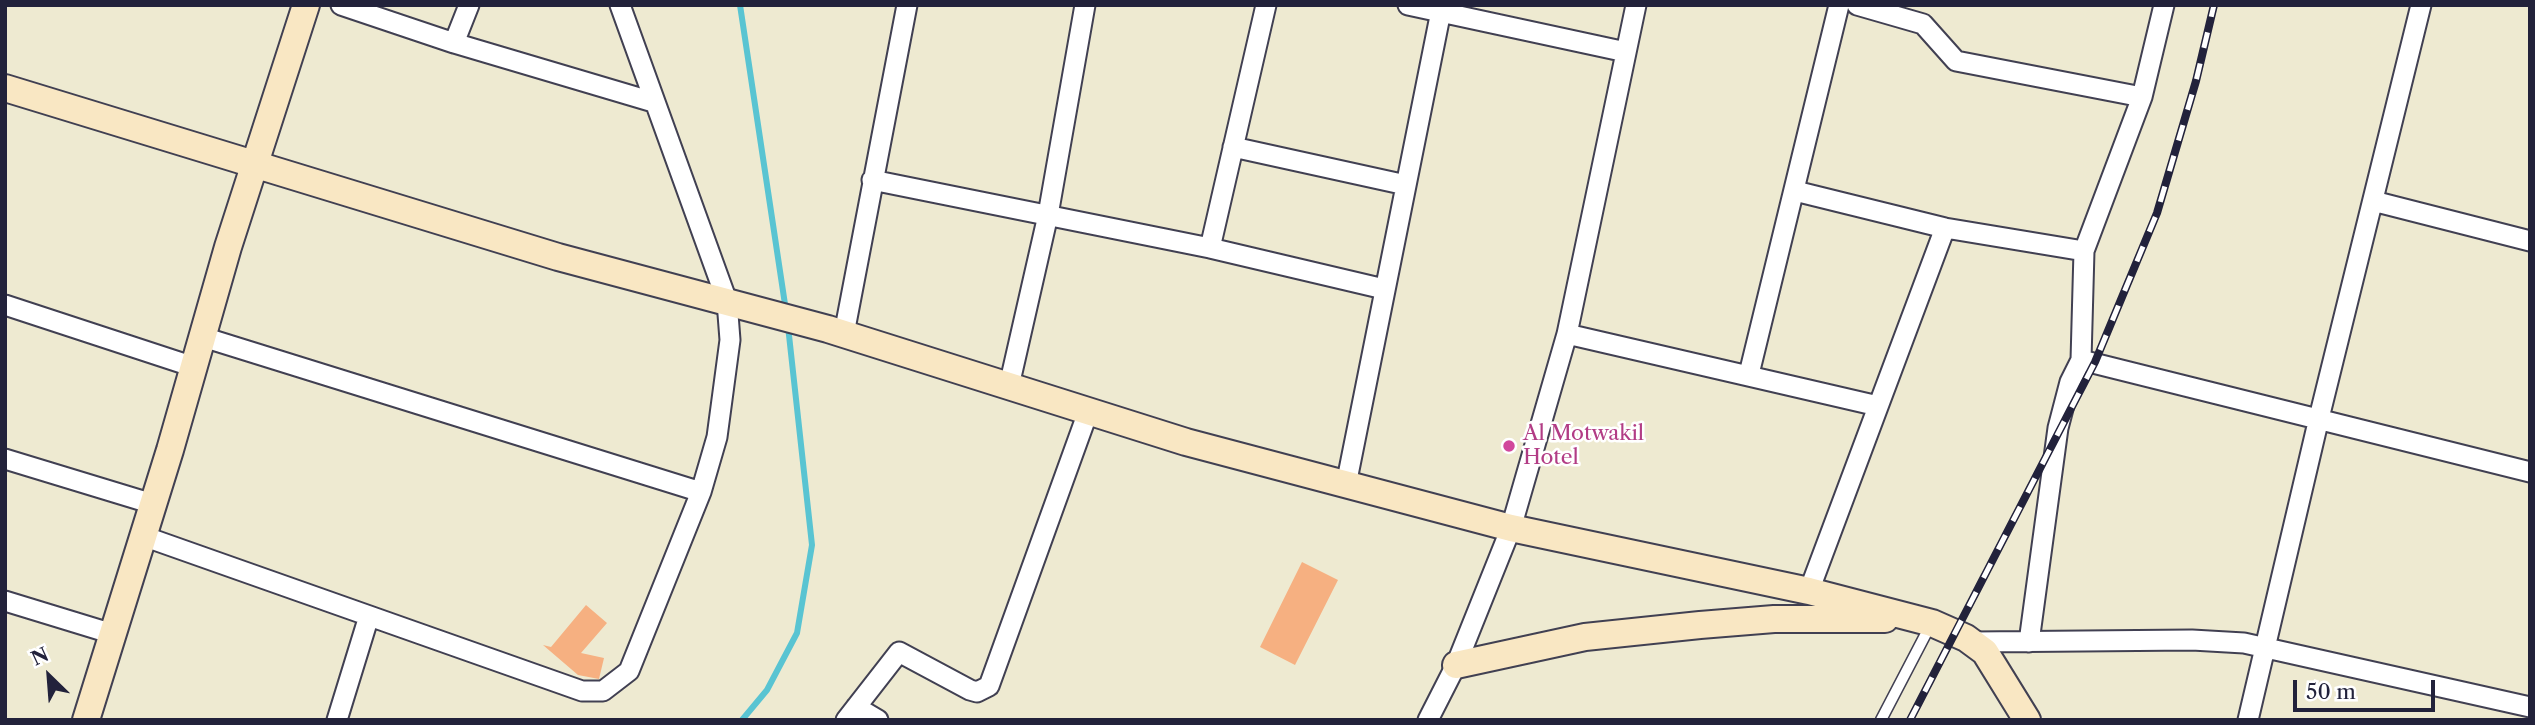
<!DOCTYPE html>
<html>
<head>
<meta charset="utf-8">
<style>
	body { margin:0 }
	#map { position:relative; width:2535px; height:725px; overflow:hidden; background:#eeead1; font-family:"Libre Caslon Text",serif }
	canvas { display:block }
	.frame { position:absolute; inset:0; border:7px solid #22223b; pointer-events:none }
	.north { position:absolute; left:14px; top:641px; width:70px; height:70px; -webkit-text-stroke:5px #fff; paint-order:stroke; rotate:335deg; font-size:19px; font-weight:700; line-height:28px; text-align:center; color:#22223b }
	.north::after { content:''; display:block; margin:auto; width:24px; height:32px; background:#22223b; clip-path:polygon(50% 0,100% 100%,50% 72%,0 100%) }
	.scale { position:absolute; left:2293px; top:680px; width:142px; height:32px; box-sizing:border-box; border:4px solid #22223b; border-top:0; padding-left:9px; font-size:21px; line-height:24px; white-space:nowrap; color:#22223b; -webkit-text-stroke:5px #fff; paint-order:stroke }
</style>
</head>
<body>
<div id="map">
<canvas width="2535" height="725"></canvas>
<div class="frame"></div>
<div class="north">N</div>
<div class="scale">50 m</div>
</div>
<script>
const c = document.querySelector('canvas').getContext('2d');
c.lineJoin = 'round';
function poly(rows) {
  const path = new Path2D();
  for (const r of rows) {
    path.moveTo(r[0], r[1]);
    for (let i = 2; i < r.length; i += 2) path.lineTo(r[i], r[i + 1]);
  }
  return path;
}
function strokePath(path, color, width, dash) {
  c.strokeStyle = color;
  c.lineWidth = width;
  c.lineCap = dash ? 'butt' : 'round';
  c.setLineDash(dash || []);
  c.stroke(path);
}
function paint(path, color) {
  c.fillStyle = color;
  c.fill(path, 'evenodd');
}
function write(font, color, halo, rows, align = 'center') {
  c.font = font + ' "Libre Caslon Text",serif';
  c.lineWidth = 5;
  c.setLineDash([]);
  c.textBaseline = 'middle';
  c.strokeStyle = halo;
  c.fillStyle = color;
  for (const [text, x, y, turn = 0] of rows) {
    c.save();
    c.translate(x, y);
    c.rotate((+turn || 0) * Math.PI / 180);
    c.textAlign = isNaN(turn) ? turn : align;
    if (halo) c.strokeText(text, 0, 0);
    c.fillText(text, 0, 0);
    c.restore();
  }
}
const stream = poly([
	[740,5,786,311],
	[742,720,767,690,797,633,812,545,788,326]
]);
const building = poly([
	[1302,562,1338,580,1295,665,1260,647],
	[586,605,607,623,581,653,604,658,599,679,578,675,543,645,551,647]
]);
const lane = poly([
	[1881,720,1931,624]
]);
const street = poly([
	[341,5,454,43,653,102],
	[1408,5,1626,52],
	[1857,5,1923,24,1956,61,2142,97],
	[454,43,469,5],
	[1233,147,1406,185],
	[872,180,1210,248,1384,289],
	[1795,191,1945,228,2084,251],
	[2373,201,2530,241],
	[1210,248,1266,5],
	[5,305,194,367],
	[844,334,907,5],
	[1567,334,1878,406],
	[203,337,701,492],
	[2081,360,2530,472],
	[1749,374,1839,5],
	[1009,386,1048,215,1085,5],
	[5,459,153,504],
	[1346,485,1441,11],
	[143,536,582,691,603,691,629,671,701,492,717,437,730,340,727,301,620,5],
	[1809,591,1945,228],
	[5,601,113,634],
	[1973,642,2192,640,2244,643,2530,707],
	[2029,642,2058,428,2070,382,2081,360,2084,251,2142,97,2164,5],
	[856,707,878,720],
	[337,720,369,616],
	[846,720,899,652,970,690,977,692,989,686,1088,412],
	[1428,720,1456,665,1511,528,1567,334,1636,5],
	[2248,720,2319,418,2421,5]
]);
const secondary = poly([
	[5,88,558,257,828,329,1186,442,1511,528,1809,591,1932,623,1966,638,1985,652,2027,720],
	[1456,665,1585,637,1700,625,1774,619,1885,619],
	[86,720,170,450,228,247,306,5]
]);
const rail = poly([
	[1910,720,2095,362,2157,213,2196,81,2214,5]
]);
const markers = [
	[1509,446,7,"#d1479c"]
];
const hotelNames = [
	["Al Motwakil",1523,434],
	["Hotel",1523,458]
];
strokePath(stream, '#59c4d2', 6);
paint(building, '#f6b081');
strokePath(lane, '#414052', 13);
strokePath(street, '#414052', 23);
strokePath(secondary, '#414052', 30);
strokePath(lane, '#fff', 10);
strokePath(street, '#fff', 19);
strokePath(secondary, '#f9e7c3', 26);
strokePath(rail, '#22223b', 8);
strokePath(rail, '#fff', 5, [16]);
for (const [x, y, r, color] of markers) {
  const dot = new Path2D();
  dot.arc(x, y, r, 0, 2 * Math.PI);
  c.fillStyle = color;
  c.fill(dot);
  strokePath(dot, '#fff', 2.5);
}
write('21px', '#b23c85', '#fff', hotelNames, 'left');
</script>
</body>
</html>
